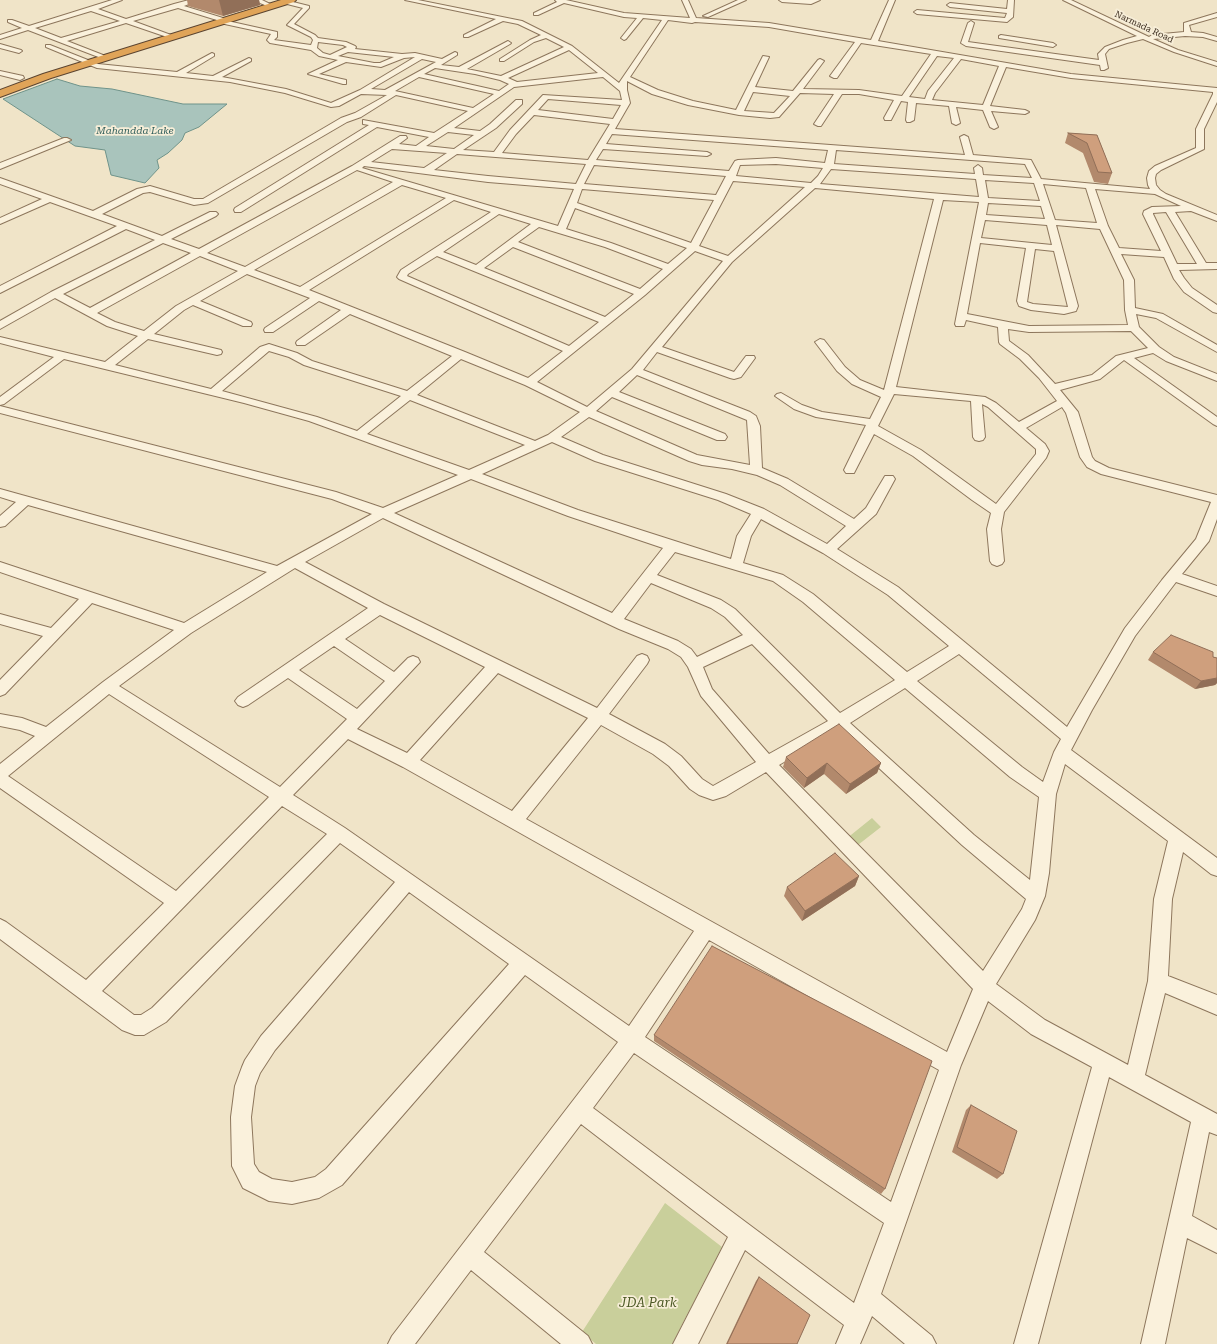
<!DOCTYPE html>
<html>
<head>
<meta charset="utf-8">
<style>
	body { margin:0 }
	canvas { display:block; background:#f0e4c8 }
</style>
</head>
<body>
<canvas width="1217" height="1344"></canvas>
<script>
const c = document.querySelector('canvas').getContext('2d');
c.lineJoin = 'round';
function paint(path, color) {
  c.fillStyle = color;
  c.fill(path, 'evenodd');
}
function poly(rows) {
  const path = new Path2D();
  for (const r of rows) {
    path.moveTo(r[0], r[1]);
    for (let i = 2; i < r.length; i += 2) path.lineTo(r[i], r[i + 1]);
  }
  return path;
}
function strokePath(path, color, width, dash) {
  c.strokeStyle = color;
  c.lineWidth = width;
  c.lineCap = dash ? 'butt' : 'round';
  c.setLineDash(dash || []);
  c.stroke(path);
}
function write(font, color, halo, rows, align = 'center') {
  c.font = font + ' "Roboto Serif",serif';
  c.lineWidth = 3.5;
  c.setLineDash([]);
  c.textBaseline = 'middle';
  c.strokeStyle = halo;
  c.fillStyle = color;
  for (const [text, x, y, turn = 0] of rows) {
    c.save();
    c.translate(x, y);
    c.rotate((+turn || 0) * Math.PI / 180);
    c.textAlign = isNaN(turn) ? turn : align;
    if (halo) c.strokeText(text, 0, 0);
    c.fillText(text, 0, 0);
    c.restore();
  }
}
const green = poly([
	[872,818,881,827,854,848,846,839],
	[665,1203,722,1247,672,1344,596,1344,582,1332]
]);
const water = poly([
	[57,79,80,86,112,89,183,104,227,104,199,127,185,133,182,140,168,153,157,160,159,168,145,183,111,175,105,150,75,146,3,99,57,79]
]);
const minor = poly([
	[112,0,122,0,98,9,126,19,174,4,189,0,199,0,184,6,223,18,223,20,277,32,277,37,274,40,311,45,313,40,311,37,287,25,303,8,283,3,283,1,285,0,309,6,309,8,294,24,315,35,318,38,346,42,355,46,356,47,355,49,402,54,415,53,442,59,455,52,457,53,457,55,441,65,459,67,508,41,511,43,510,44,467,69,501,76,564,47,546,38,534,42,504,61,500,61,500,59,530,40,541,35,518,24,503,21,468,37,464,37,464,35,496,19,405,0,418,0,522,21,572,46,619,83,662,20,643,18,626,39,624,40,621,38,637,18,624,17,564,3,538,15,534,15,534,13,557,2,555,0,566,0,624,13,690,18,682,0,688,0,696,18,769,23,871,40,889,0,895,0,878,41,1071,74,1217,88,1217,102,1204,129,1204,149,1161,170,1156,174,1155,178,1156,185,1160,190,1166,194,1217,215,1217,221,1191,211,1175,212,1206,263,1217,263,1217,269,1179,270,1184,278,1192,288,1217,305,1217,313,1213,312,1184,292,1174,279,1164,257,1121,254,1134,280,1135,308,1163,314,1217,345,1217,352,1156,318,1136,314,1139,327,1159,347,1174,357,1217,374,1217,381,1166,361,1153,353,1134,358,1217,417,1217,426,1213,424,1124,360,1100,379,1060,390,1078,412,1092,457,1095,461,1109,468,1217,495,1217,519,1209,541,1182,574,1217,586,1217,596,1176,582,1135,636,1092,710,1071,750,1217,858,1217,876,1211,874,1183,852,1172,899,1168,976,1217,995,1217,1015,1165,993,1145,1075,1217,1114,1217,1135,1209,1132,1192,1216,1217,1230,1217,1253,1187,1238,1165,1344,1141,1344,1191,1122,1109,1077,1038,1344,1014,1344,1092,1067,1031,1034,988,1001,961,1065,881,1294,932,1336,936,1344,905,1344,872,1316,860,1344,836,1344,844,1325,745,1250,698,1344,673,1344,728,1237,581,1124,484,1252,588,1336,592,1344,561,1344,471,1270,415,1344,388,1344,392,1336,618,1042,525,975,342,1185,319,1198,292,1204,269,1201,243,1188,232,1166,231,1117,235,1086,242,1067,245,1060,261,1036,395,882,340,843,166,1022,144,1035,135,1035,122,1030,0,939,0,919,6,922,86,980,164,903,0,788,0,764,35,736,20,730,0,726,0,714,22,718,46,727,103,682,174,630,92,603,5,694,0,696,0,680,43,636,0,624,0,614,51,628,79,599,0,572,0,562,184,623,267,572,28,505,5,526,0,527,0,516,16,502,0,497,0,489,277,566,372,514,332,499,0,413,0,406,336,492,383,508,458,475,309,421,244,403,64,359,4,404,0,405,0,397,54,357,0,343,0,337,105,362,138,336,107,326,55,298,0,329,0,321,51,292,155,240,126,229,0,293,0,286,117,226,50,202,0,224,0,218,42,199,0,184,0,178,93,211,137,189,150,186,194,199,203,199,341,118,355,113,387,95,361,94,339,106,331,107,285,93,230,82,97,68,46,47,46,45,50,45,98,64,177,72,212,53,214,54,214,56,186,73,213,76,249,58,251,59,251,61,222,77,286,89,331,103,360,90,415,57,404,58,381,67,346,62,319,74,346,80,346,84,343,84,308,74,338,60,319,56,311,50,270,43,267,40,271,34,220,23,220,21,178,8,133,21,171,35,171,37,167,37,126,23,67,41,103,55,104,56,101,58,28,30,0,39,0,35,22,28,8,22,8,20,12,20,29,26,112,0],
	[91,11,120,21,61,38,35,28,91,11],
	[668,20,692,23,695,22,769,27,855,42,830,76,834,78,837,78,861,43,931,54,902,96,859,90,803,89,824,61,820,59,818,60,793,91,755,87,769,57,763,56,736,110,693,101,658,90,630,77,668,20],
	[318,42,343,45,347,47,330,55,323,53,317,48,318,42],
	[569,50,598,73,517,82,508,78,569,50],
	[348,52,394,57,380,63,374,63,338,56,348,52],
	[937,56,954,58,928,91,925,99,909,97,937,56],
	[422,59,436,62,385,90,371,89,422,59],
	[961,59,999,66,983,105,932,100,935,93,961,59],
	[1006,67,1071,78,1213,92,1213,94,1196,129,1196,148,1155,166,1149,171,1147,178,1148,185,1150,189,1041,179,1031,160,973,155,968,137,964,135,960,137,965,155,615,129,630,103,627,90,627,81,652,94,688,105,739,115,770,118,779,117,800,93,834,94,814,124,818,126,821,126,842,94,859,94,894,100,884,118,885,120,891,120,901,101,908,102,906,120,907,122,910,122,914,120,916,103,949,106,952,123,956,125,960,123,956,107,983,110,990,127,994,129,998,127,991,111,1025,114,1029,112,1025,110,990,106,1006,67],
	[435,68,475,74,500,80,509,84,499,91,424,74,435,68],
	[419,77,494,94,473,108,395,91,419,77],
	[603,77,620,91,622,100,543,95,510,130,494,152,463,150,496,128,522,104,522,100,516,100,490,124,480,131,454,128,514,87,603,77],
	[753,92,790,96,774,113,744,111,753,92],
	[396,95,468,111,434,133,363,120,363,124,369,125,235,208,234,210,235,212,241,212,377,127,429,137,416,146,399,144,407,138,406,136,400,136,352,166,199,249,171,239,216,216,218,214,216,212,210,212,162,236,102,214,143,193,150,192,194,205,208,203,347,122,361,117,396,95],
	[548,99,621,105,613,119,538,110,548,99],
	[534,115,610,124,588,160,502,153,516,134,534,115],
	[448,132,474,135,454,149,426,146,448,132],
	[612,134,828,150,825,163,776,158,738,160,735,161,729,171,596,160,603,149,707,156,711,154,707,152,606,144,612,134],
	[392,149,447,153,424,168,371,162,392,149],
	[836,150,1025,164,1032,178,983,175,982,168,978,165,974,168,975,174,834,164,836,150],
	[457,154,586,164,576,184,488,176,434,170,457,154],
	[776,164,823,168,818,176,811,183,736,176,740,165,776,164],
	[594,165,726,176,716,195,584,184,594,165],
	[364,166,488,182,574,189,558,226,362,168,364,166],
	[831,169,976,179,979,197,820,184,831,169],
	[357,170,393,182,245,267,207,253,357,170],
	[985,180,1034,183,1040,201,988,198,985,180],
	[733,181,805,187,728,256,699,246,733,181],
	[1043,184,1086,188,1097,223,1055,220,1043,184],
	[402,185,446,198,300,287,254,270,402,185],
	[815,188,934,199,884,390,860,380,845,367,824,340,820,339,815,342,837,371,852,384,881,397,870,419,822,412,802,405,781,393,777,394,775,396,794,409,816,417,866,425,844,470,846,473,854,473,874,434,913,456,972,500,991,513,987,529,990,561,992,564,997,566,1002,564,1004,561,1001,529,1004,512,1046,458,1049,451,1045,444,1026,428,1062,407,1066,413,1080,457,1087,467,1101,474,1211,502,1196,539,1162,580,1125,628,1067,727,898,587,837,549,876,514,895,479,893,476,885,476,866,508,854,519,788,479,762,468,760,426,756,416,750,412,643,370,657,352,730,378,734,379,741,377,755,358,754,356,746,356,734,372,662,347,732,262,815,188],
	[582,189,714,200,691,243,577,203,582,189],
	[1095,189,1155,194,1181,206,1152,207,1144,211,1143,214,1161,251,1119,248,1108,226,1095,189],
	[454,200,491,212,401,270,397,277,399,279,563,351,528,378,465,352,309,290,454,200],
	[943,200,979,202,955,324,956,326,964,326,966,320,998,327,999,342,1000,344,1020,359,1039,378,1057,401,1019,422,996,403,985,397,896,387,943,200],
	[988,203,1041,206,1045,219,986,215,988,203],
	[575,208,687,248,668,264,611,243,566,229,575,208],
	[1166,212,1197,264,1177,264,1153,214,1153,213,1166,212],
	[499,214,531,224,476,265,443,252,499,214],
	[985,220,1047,225,1052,245,981,238,985,220],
	[1056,225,1100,229,1124,280,1125,310,1128,325,1029,326,967,314,980,243,1026,248,1017,301,1019,306,1031,310,1064,314,1076,311,1078,306,1056,225],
	[539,227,605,247,663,269,640,289,518,242,539,227],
	[163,243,191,253,90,308,63,294,163,243],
	[513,247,634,294,605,317,484,268,513,247],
	[1035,249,1054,251,1068,307,1033,304,1027,302,1035,249],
	[695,251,723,261,632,369,587,407,537,382,645,295,695,251],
	[200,256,238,271,176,306,144,331,115,322,97,313,200,256],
	[437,256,599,322,569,346,407,276,408,274,437,256],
	[247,274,310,298,265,328,264,330,265,332,273,332,319,301,341,310,297,341,296,343,297,345,305,345,350,314,452,356,407,391,312,361,297,353,269,344,260,347,211,389,115,365,148,339,217,355,221,354,222,352,221,350,154,334,184,310,193,305,243,326,251,326,252,324,251,322,200,301,247,274],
	[1008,329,1029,332,1131,331,1148,348,1116,356,1092,375,1055,384,1028,355,1009,341,1008,329],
	[269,351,289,357,304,365,401,396,357,431,317,417,222,391,269,351],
	[461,359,525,385,580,412,548,435,535,441,417,395,461,359],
	[637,375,747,420,750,465,697,455,596,411,612,397,717,440,725,440,727,437,725,434,619,392,637,375],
	[894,394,971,401,973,437,975,440,979,441,983,440,985,437,982,404,988,407,1036,449,1036,454,996,504,921,450,878,426,894,394],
	[410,400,525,445,469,470,367,434,410,400],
	[589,417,689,461,702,465,732,469,757,475,780,485,846,526,827,544,764,509,726,494,603,455,561,437,589,417],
	[552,442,595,461,718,500,751,514,737,536,731,559,578,510,482,474,552,442],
	[471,479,568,516,663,548,612,613,394,513,471,479],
	[383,518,619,629,668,649,681,657,688,667,701,696,756,762,713,786,702,779,681,756,665,744,609,714,647,664,649,660,647,656,642,654,637,656,597,708,384,604,305,562,383,518],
	[761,519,823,553,888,595,949,646,907,672,813,594,783,575,743,563,751,536,761,519],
	[675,552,773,581,803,602,895,680,840,713,735,609,721,600,657,575,675,552],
	[295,568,368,608,238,697,235,701,238,705,243,707,248,705,288,678,347,719,280,787,119,686,191,633,295,568],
	[651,583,711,608,725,617,743,635,697,657,691,649,678,641,624,619,651,583],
	[380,615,485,667,407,753,357,729,420,662,418,658,413,656,408,658,394,672,345,639,380,615],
	[752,644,828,721,769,754,712,689,703,667,752,644],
	[334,646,385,681,357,709,299,670,334,646],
	[959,654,1061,739,1054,752,1043,782,1022,767,917,681,959,654],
	[498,673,588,718,512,811,420,760,498,673],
	[905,688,1010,777,1039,797,1030,880,974,835,850,723,905,688],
	[109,694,269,797,176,891,8,776,109,694],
	[601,725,653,754,669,766,690,789,699,795,713,800,726,796,766,772,973,989,947,1052,526,819,601,725],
	[838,730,962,845,1026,899,1022,909,983,971,779,765,838,730],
	[348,739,403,767,694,931,629,1026,345,828,293,795,348,739],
	[1065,764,1168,841,1154,899,1148,981,1128,1065,1045,1020,996,984,1035,920,1045,896,1049,873,1056,794,1065,764],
	[282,806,327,834,152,1008,141,1015,134,1015,102,991,282,806],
	[409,892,509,964,326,1169,315,1177,292,1182,272,1179,259,1172,254,1164,251,1117,255,1086,260,1073,275,1050,409,892],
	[709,940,939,1070,891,1202,645,1037,709,940],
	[634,1053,884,1223,854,1303,593,1108,634,1053],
	[253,0,262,0,270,4,267,6,253,0],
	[738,0,746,0,708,17,703,16,738,0],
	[779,0,820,0,811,4,782,2,779,0],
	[1008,0,1014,0,1013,17,1007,22,917,14,914,12,917,10,1005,18,1007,13,950,7,947,5,950,3,1007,9,1008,0],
	[1063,0,1071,0,1149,37,1152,35,1184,32,1184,23,1217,13,1217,17,1189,25,1191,32,1203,33,1217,37,1217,41,1203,37,1185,36,1153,39,1178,50,1217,62,1217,66,1174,52,1143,39,1127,43,1109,49,1105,54,1108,68,1104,70,1101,70,1100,65,966,46,961,43,968,23,971,21,974,23,968,42,1099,60,1098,54,1105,47,1123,40,1137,36,1063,0],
	[1001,35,1053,43,1056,45,1053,47,999,38,999,36,1001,35],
	[0,44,21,50,22,51,19,53,0,48,0,44],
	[0,71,23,76,24,78,20,80,0,75,0,71],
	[64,138,67,138,71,140,0,169,0,163,64,138]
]);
const highway = poly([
	[281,0,296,0,294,2,51,78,0,97,0,90,43,74,281,0]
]);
const wall = poly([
	[187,0,259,0,260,5,223,16,188,6],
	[1068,133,1097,135,1112,173,1108,184,1094,182,1083,153,1065,143],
	[1153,652,1213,657,1217,658,1217,683,1215,685,1195,689,1148,660],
	[786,757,881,763,877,773,846,794,824,774,804,788,783,767],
	[859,876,855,886,802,921,784,896,787,887],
	[654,1035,885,1189,881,1194,654,1041],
	[971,1105,1003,1174,997,1179,952,1152,966,1110],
	[759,1277,797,1344,726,1344,756,1281]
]);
const shadedWall = poly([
	[219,0,259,0,260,5,223,16],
	[1217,678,1217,683,1215,685,1195,689,1201,681],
	[827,763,824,774,804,788,807,778],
	[881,763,877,773,846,794,850,784],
	[859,876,855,886,802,921,805,911]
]);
const building = poly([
	[1068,133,1097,135,1112,173,1098,172,1087,143,1068,133],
	[1171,635,1213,652,1213,657,1217,658,1217,678,1201,681,1153,652,1171,635],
	[839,724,881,763,850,784,827,763,807,778,786,757,839,724],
	[835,853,859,876,805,911,787,887,835,853],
	[712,946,932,1061,885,1189,654,1035,712,946],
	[971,1105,1017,1131,1003,1174,957,1147,971,1105],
	[759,1277,810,1315,797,1344,727,1344,759,1277]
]);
const farStreetnames = [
	["Narmada Road",1144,27,25]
];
const farWaternames = [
	["Mahandda Lake",135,131]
];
const nearParknames = [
	["JDA Park",648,1303]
];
paint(green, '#c9cf9b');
paint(water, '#a9c4bc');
strokePath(water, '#6f938a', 1);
strokePath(minor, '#8d765c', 2);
strokePath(highway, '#5b4430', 2);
paint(minor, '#faf1dc');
paint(highway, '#e0a458');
paint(wall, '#b2896c');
paint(shadedWall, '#916f58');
paint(building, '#cf9f7d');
strokePath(building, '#916f58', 1);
write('9px', '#3d2e20', '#f7eed8', farStreetnames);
write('italic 10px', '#2f5d5a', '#f7eed8', farWaternames);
write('italic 13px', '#4d5a26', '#f7eed8', nearParknames);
</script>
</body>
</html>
